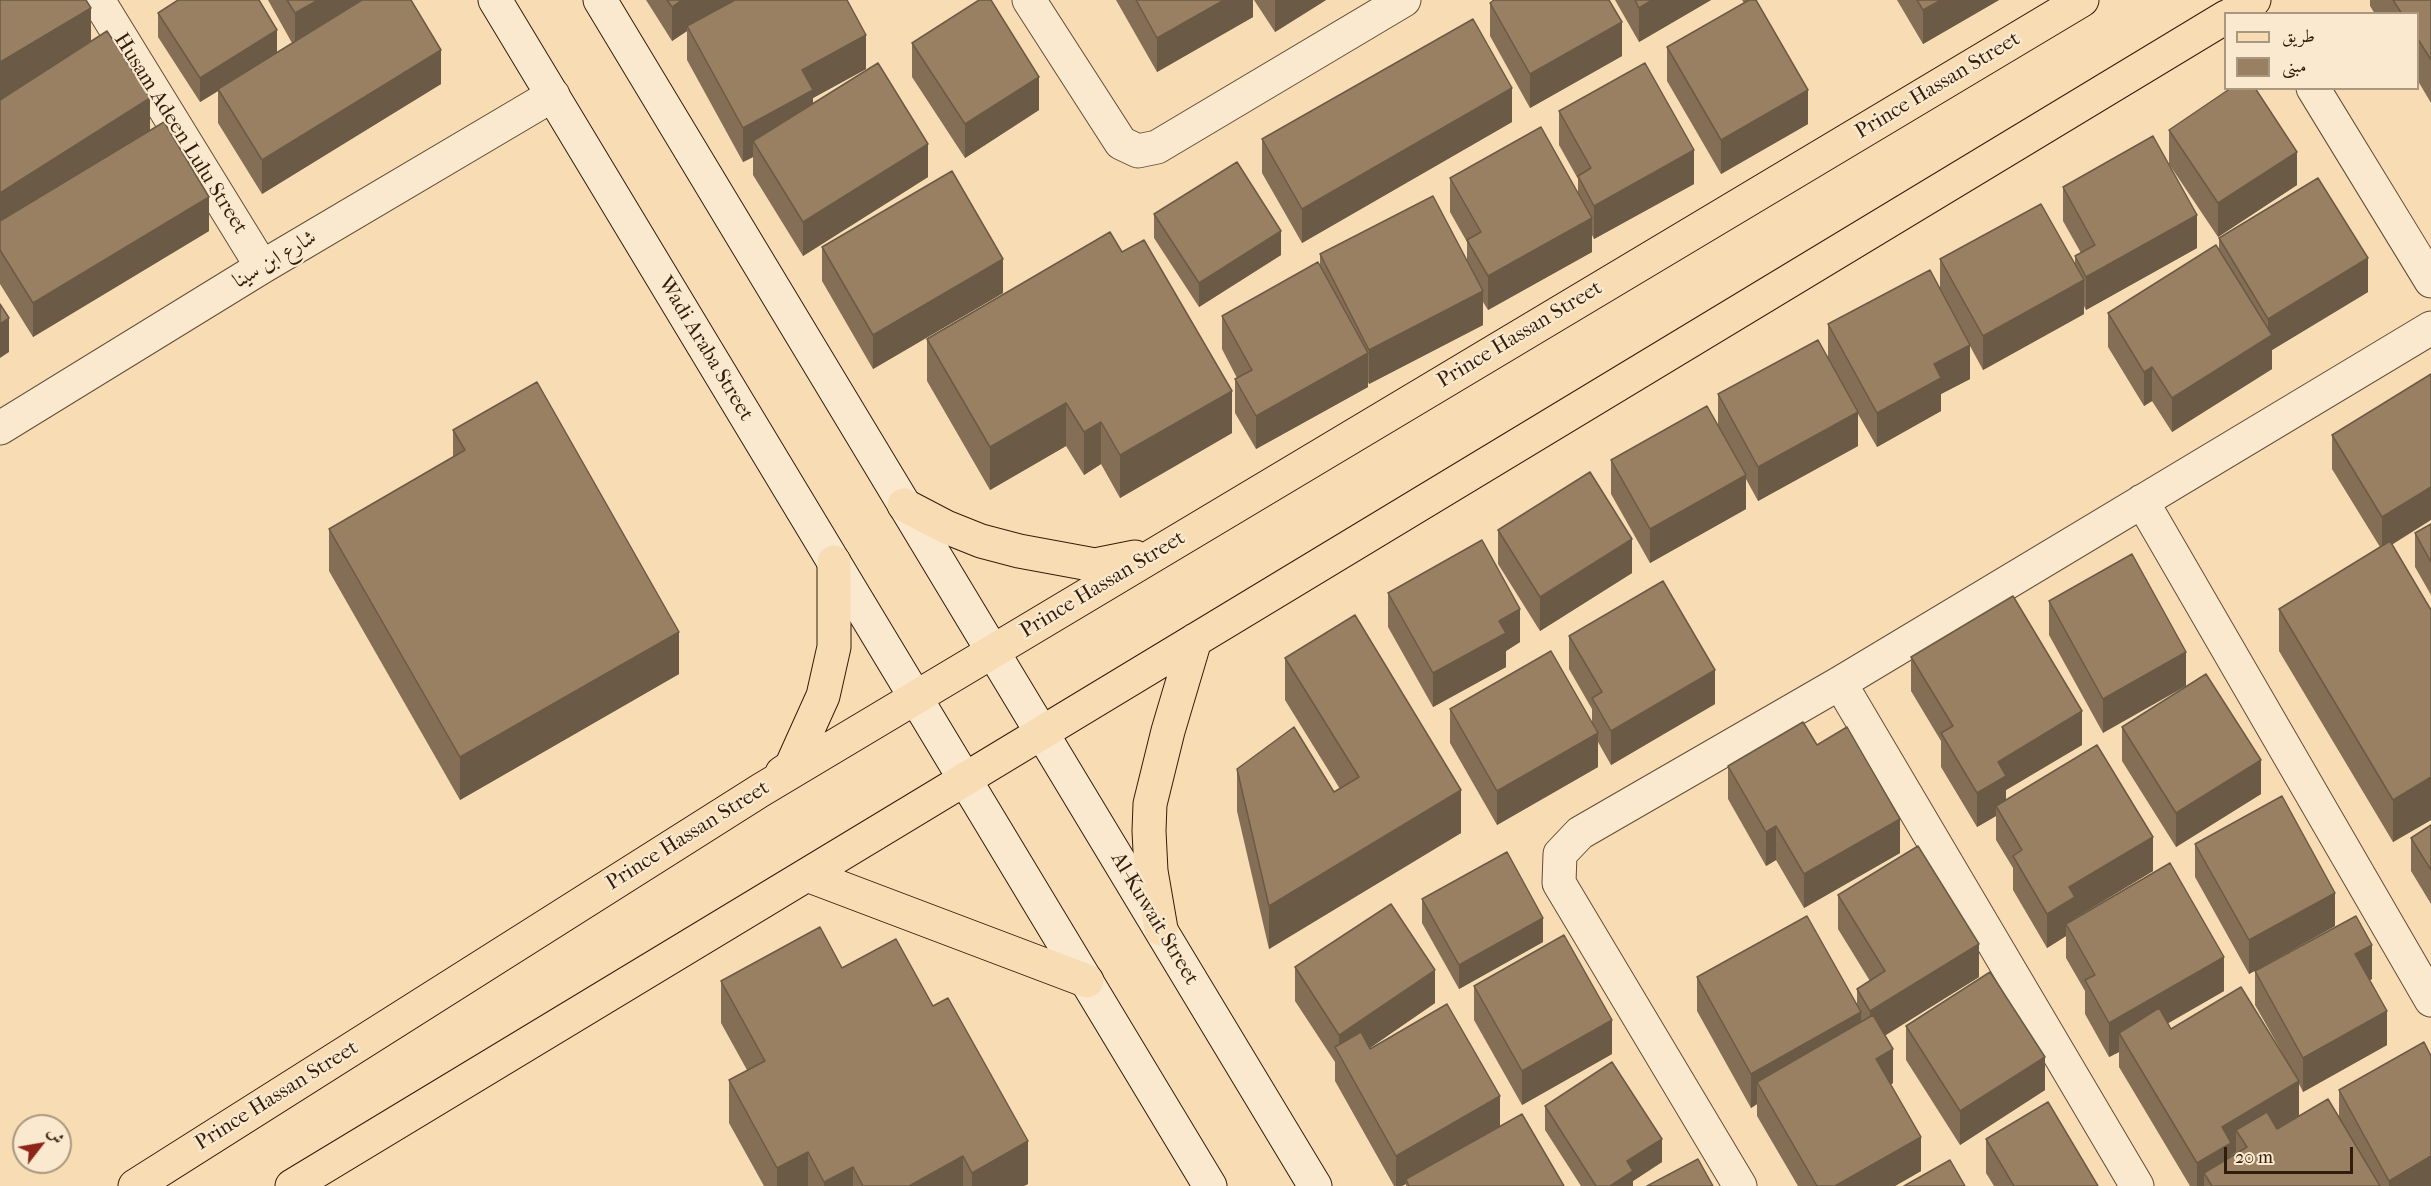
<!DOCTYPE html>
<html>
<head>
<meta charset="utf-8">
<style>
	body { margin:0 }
	#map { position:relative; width:2431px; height:1186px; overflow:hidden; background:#f8ddb4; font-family:"IM FELL French Canon",Amiri,serif }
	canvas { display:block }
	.legend { position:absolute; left:2224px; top:12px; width:195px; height:78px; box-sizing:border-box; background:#fae9ce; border:2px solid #aa9780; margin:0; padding:8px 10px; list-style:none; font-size:18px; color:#331c0c }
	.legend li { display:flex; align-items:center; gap:12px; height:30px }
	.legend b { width:30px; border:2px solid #aa9780 }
	.north { position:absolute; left:12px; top:1114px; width:60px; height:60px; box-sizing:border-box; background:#fae9ce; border:2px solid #aa9780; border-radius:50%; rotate:59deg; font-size:16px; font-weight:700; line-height:24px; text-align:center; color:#331c0c }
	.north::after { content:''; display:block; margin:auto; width:21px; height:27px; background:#8f2418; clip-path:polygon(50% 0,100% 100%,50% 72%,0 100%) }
	.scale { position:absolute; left:2224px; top:1147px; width:129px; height:27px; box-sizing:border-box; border:3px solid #331c0c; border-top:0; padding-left:8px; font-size:18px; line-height:21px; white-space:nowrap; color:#331c0c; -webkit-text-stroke:4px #fae9ce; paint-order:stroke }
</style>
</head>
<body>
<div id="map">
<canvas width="2431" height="1186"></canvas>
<ul class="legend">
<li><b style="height:8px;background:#f8ddb4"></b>طريق</li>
<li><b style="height:16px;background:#998063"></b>مبنى</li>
</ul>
<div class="north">ش</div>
<div class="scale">20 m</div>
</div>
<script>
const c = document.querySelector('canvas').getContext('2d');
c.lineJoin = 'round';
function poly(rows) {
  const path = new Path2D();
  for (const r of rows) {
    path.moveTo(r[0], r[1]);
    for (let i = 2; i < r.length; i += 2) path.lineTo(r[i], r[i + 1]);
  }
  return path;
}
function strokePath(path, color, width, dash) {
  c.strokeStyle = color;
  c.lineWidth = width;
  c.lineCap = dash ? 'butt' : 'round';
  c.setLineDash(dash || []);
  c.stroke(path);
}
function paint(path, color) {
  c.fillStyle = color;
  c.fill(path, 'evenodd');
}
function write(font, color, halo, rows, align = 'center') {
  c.font = font + ' "IM FELL French Canon",Amiri,serif';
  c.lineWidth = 4.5;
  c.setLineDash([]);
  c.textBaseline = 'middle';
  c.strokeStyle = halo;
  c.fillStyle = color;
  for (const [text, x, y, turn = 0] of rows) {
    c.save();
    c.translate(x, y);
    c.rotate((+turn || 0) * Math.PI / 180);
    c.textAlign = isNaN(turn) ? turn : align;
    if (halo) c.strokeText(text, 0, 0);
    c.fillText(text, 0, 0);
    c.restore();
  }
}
const minor = poly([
	[98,0,262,267],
	[1029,0,1121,143,1138,151,1157,147,1404,0],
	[2313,88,2431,281],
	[0,428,262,267,553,95],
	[2142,501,2431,1000],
	[1840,683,2137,1186],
	[1740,1186,1559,883,1560,854,1580,833,1840,683,2431,328]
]);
const secondary = poly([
	[495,0,1210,1186],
	[600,0,1315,1186]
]);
const primary = poly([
	[2232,14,2254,0],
	[904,505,946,527,981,541,1019,551,1095,565,1135,557],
	[782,773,791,767,823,696,834,647,834,562],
	[807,875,1087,981],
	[1161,929,1151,871,1149,831,1150,804,1168,731,1195,640],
	[135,1186,761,790,2082,0],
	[292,1186,2226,17]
]);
const wall = poly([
	[0,0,91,41,150,131,209,231,33,337,0,284],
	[268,0,411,0,441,84,262,194,218,123,218,91,200,102,158,37,158,13,277,52,292,43],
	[646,0,847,0,866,69,813,98,813,104,928,177,803,256,753,175,753,157,743,162,687,60,687,31,672,41],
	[1116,0,1253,0,1253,17,1157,72],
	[1254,0,1326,0,1275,32],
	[1615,0,1711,0,1639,42],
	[1742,0,1756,0,1808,124,1721,174,1667,81,1667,47,1744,3],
	[1897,0,1999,0,1923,44],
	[2370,0,2431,0,2431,103,2418,81,2418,14,2375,14,2370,6],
	[1490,3,1622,56,1530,108,1490,36],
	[912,43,1039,110,965,158,912,77],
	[1559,111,1694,184,1594,239,1592,235,1592,252,1488,310,1483,302,1483,325,1369,384,1368,382,1368,387,1256,449,1235,413,1235,379,1237,378,1222,349,1222,316,1320,266,1320,254,1467,259,1467,242,1450,212,1450,178,1578,194,1578,179,1559,145],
	[1512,122,1302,243,1262,173,1262,139],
	[2169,130,2297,185,2218,237,2169,164],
	[2063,187,2197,248,2086,310,2084,306,2084,314,1983,370,1970,346,1970,379,1941,394,1941,411,1877,447,1858,414,1858,446,1758,501,1746,479,1746,509,1650,563,1611,494,1611,460,1718,426,1718,394,1828,358,1828,324,1940,289,1940,259,2075,265,2075,256,2081,253,2063,221],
	[1154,214,1281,255,1199,307,1154,238],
	[2219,238,2368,292,2272,350,2272,369,2172,432,2152,401,2144,406,2108,347,2108,313,2219,250],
	[822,247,1003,293,873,369,822,281],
	[927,339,1232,433,1120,498,1101,464,1084,475,1066,446,990,490,927,381],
	[2431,374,2392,544,2431,610,2431,820,2393,842,2279,651,2279,609,2380,547,2332,469,2332,435],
	[453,430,679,674,460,800,329,571,329,529,453,457],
	[2431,524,2431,595,2415,567,2415,533],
	[1498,530,1632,573,1540,631,1498,564],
	[2132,554,2103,733,2049,635,2049,601],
	[1388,593,1520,642,1506,651,1506,667,1433,707,1388,627],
	[1569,636,1715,704,1611,765,1598,742,1598,767,1497,825,1450,743,1450,709,1592,722,1592,709,1569,669],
	[1911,657,2082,745,2006,790,2006,799,2153,871,2075,918,2224,991,2168,1023,2171,1029,2284,1056,2255,1005,2255,971,2372,979,2370,980,2387,1045,2303,1092,2299,1084,2299,1115,2339,1118,2339,1090,2431,1186,2190,1186,2119,1067,2119,1052,2109,1057,2085,1014,2085,991,2066,958,2066,936,2047,948,2013,890,2013,868,1996,840,1996,816,1977,827,1941,767,1941,741,1911,691],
	[1285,658,1461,833,1269,949,1237,811,1237,769,1334,792,1340,789,1285,700],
	[2122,727,2261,794,2176,847,2122,761],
	[1817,745,1900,853,1804,908,1776,860,1766,866,1728,799,1728,766],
	[2431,825,2431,904,2411,871,2411,838],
	[2195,844,2335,926,2249,974,2195,877],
	[1838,895,1979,977,1885,1035,1893,1083,1890,1085,1921,1171,1895,1186,1798,1186,1757,1116,1757,1104,1751,1108,1697,1011,1697,977,1857,1005,1857,989,1870,981,1838,929],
	[1422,899,1543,942,1459,989,1422,923],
	[1295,967,1435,1003,1370,1048,1500,1126,1564,1186,1406,1186,1406,1184,1402,1186,1394,1186,1335,1081,1335,1062,1295,1001],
	[842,968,1028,1184,1024,1186,764,1186,729,1123,729,1080,747,1070,721,1023,721,981],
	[1474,986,1612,1054,1522,1105,1474,1020],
	[1906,1026,2045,1090,1960,1145,1906,1060],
	[1545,1106,1662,1162,1633,1181,1633,1186,1581,1186,1545,1130],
	[1986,1139,2098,1186,1994,1186,1986,1173]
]);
const shadedWall = poly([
	[318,0,378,0,295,47,295,13],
	[682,0,736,0,687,26,687,31,672,41,672,7],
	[1224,0,1253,0,1253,17,1157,72,1157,38],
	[1275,0,1326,0,1275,32],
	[1652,0,1711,0,1639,42,1639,8],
	[1941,0,1999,0,1923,44,1923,10],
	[91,8,91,51,0,105,0,62],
	[1622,22,1622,56,1530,108,1530,74],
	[277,30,277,53,218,89,218,91,200,102,200,78],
	[866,35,866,69,813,98,813,124,753,141,753,157,743,162,743,128,802,70],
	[441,50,441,84,262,194,262,160],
	[1039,77,1039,110,965,158,965,124],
	[1512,88,1512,122,1302,243,1302,209],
	[1808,90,1808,124,1721,174,1721,140],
	[150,98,150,131,0,227,0,193],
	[928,144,928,177,803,256,803,222],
	[1694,150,1694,184,1594,239,1594,206],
	[2297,152,2297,185,2218,237,2218,203],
	[209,197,209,231,33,337,33,303],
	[2197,215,2197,248,2086,310,2086,277],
	[1592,218,1592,252,1488,310,1488,276],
	[1281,231,1281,255,1199,307,1199,283],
	[2368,258,2368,292,2272,350,2272,369,2172,432,2172,398,2268,338,2268,319],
	[1003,259,1003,293,873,369,873,335],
	[2084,280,2084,314,1983,370,1983,336],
	[1483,291,1483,325,1369,384,1369,350],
	[9,318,9,352,0,358,0,324],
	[1970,345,1970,379,1941,394,1941,411,1877,447,1877,413,1934,364],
	[1368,353,1368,387,1256,449,1256,416],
	[2152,367,2152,401,2144,406,2144,372],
	[1232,391,1232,433,1120,498,1120,455],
	[1066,403,1066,446,990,490,990,447],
	[1858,412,1858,446,1758,501,1758,467],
	[1101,422,1101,464,1084,475,1084,432],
	[1746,475,1746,509,1650,563,1650,529],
	[2431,487,2431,520,2382,551,2382,517],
	[1632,539,1632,573,1540,631,1540,597],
	[1520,609,1520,642,1506,651,1506,667,1433,707,1433,673,1499,621],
	[679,632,679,674,460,800,460,757],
	[2186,652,2186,686,2103,733,2103,699],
	[1715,670,1715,704,1611,765,1611,731],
	[2082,711,2082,745,2006,790,2006,810,1996,806,1996,816,1977,827,1977,793,1998,762],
	[1598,733,1598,767,1497,825,1497,791],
	[2261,760,2261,794,2176,847,2176,813],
	[2431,777,2431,820,2393,842,2393,800],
	[1461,790,1461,833,1269,949,1269,906],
	[1900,819,1900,853,1804,908,1804,874],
	[1776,826,1776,860,1766,866,1766,832],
	[2153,837,2153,871,2075,918,2075,931,2066,924,2066,936,2047,948,2047,914,2069,887],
	[2335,893,2335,926,2249,974,2249,940],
	[1543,918,1543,942,1459,989,1459,965],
	[1979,944,1979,977,1870,1045,1870,1011],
	[2372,945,2372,979,2355,988,2355,954],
	[2224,957,2224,991,2127,1047,2119,1033,2119,1052,2109,1057,2109,1023],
	[1435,970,1435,1003,1345,1065,1339,1055,1339,1035],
	[2387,1011,2387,1045,2303,1092,2303,1058],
	[1861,1012,1861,1046,1757,1082,1757,1104,1751,1108,1751,1074],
	[1612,1020,1612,1054,1522,1105,1522,1071],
	[1893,1049,1893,1083,1876,1093,1876,1059],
	[2045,1057,2045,1090,1960,1145,1960,1111],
	[2299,1081,2299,1115,2246,1147,2236,1130,2236,1152,2231,1155,2231,1176,2204,1173,2204,1186,2197,1186,2197,1163,2222,1127],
	[1500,1096,1500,1130,1406,1179,1406,1184,1402,1186,1396,1186,1396,1156],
	[1921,1137,1921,1171,1895,1186,1835,1186],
	[1662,1139,1662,1162,1633,1181,1633,1186,1610,1186,1627,1161],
	[1028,1141,1028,1184,1024,1186,972,1186,972,1173],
	[808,1152,808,1186,777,1186,777,1168],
	[963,1156,963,1186,909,1186],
	[2431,1156,2431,1186,2389,1186,2389,1181],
	[853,1167,853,1186,824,1186,824,1182]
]);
const building = poly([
	[0,0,86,0,91,8,0,62,0,0],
	[178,0,259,0,277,30,200,78,158,13,178,0],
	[287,0,318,0,295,13,287,0],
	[362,0,411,0,441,50,262,160,218,89,362,0],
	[667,0,682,0,672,7,667,0],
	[735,0,847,0,866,35,802,70,813,90,743,128,687,26,735,0],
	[979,0,991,0,1039,77,965,124,912,43,979,0],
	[1136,0,1224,0,1157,38,1136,0],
	[1494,0,1609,0,1622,22,1530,74,1490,3,1494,0],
	[1635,0,1652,0,1639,8,1635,0],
	[1749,0,1756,0,1808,90,1721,140,1667,47,1749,0],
	[1917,0,1941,0,1923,10,1917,0],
	[2393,0,2431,0,2431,60,2418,39,2418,14,2402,14,2393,0],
	[1473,19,1512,88,1302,209,1262,139,1473,19],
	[107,31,150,98,0,193,0,100,107,31],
	[878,63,928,144,803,222,753,141,878,63],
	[1645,63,1694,150,1594,206,1578,176,1591,168,1559,111,1645,63],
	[2231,88,2255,88,2297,152,2218,203,2169,130,2231,88],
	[164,122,209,197,33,303,0,250,0,221,164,122],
	[1541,127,1592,218,1488,276,1467,240,1481,232,1450,178,1541,127],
	[2153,136,2197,215,2086,277,2075,256,2095,245,2063,187,2153,136],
	[1237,162,1281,231,1199,283,1154,214,1237,162],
	[952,171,1003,259,873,335,822,247,952,171],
	[2318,178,2368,258,2268,319,2219,238,2318,178],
	[1433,196,1483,291,1369,350,1320,254,1433,196],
	[2041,204,2084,280,1983,336,1940,259,2041,204],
	[1110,232,1122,252,1144,240,1232,391,1120,455,1101,422,1084,432,1066,403,990,447,927,339,1110,232],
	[2216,245,2272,335,2172,398,2152,367,2144,372,2108,313,2216,245],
	[1318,262,1368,353,1256,416,1235,379,1252,370,1222,316,1318,262],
	[1930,270,1970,345,1934,364,1941,378,1877,413,1828,324,1930,270],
	[0,304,9,318,0,324,0,304],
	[1818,340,1858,412,1758,467,1718,394,1818,340],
	[2431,374,2431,487,2382,517,2332,435,2431,374],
	[537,382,679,632,460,757,329,529,465,450,453,430,537,382],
	[1707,406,1746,475,1650,529,1611,460,1707,406],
	[1590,472,1632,539,1540,597,1498,530,1590,472],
	[2431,524,2431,562,2415,533,2431,524],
	[1482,540,1520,609,1499,621,1506,633,1433,673,1388,593,1482,540],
	[2390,541,2431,610,2431,777,2393,800,2279,609,2390,541],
	[2132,554,2186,652,2103,699,2049,601,2132,554],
	[1663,581,1715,670,1611,731,1592,698,1602,692,1569,636,1663,581],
	[2013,596,2082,711,1998,762,2006,776,1977,793,1941,733,1953,726,1911,657,2013,596],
	[1355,615,1461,790,1269,906,1237,769,1294,727,1334,792,1359,777,1285,658,1355,615],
	[1551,651,1598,733,1497,791,1450,709,1551,651],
	[2206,674,2261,760,2176,813,2122,727,2206,674],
	[1803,722,1817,745,1847,727,1900,819,1804,874,1776,826,1766,832,1728,766,1803,722],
	[2097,745,2153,837,2069,887,2075,897,2047,914,2013,856,2022,850,1996,806,2097,745],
	[2282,796,2335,893,2249,940,2195,844,2282,796],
	[2431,825,2431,870,2411,838,2431,825],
	[1918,846,1979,944,1870,1011,1857,989,1885,971,1838,895,1918,846],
	[1507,852,1543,918,1459,965,1422,899,1507,852],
	[2170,863,2224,957,2109,1023,2085,980,2095,975,2066,924,2170,863],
	[1391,904,1435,970,1339,1035,1295,967,1391,904],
	[1807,916,1861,1012,1751,1074,1697,977,1807,916],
	[2356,916,2372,945,2355,954,2387,1011,2303,1058,2255,971,2356,916],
	[820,927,842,968,896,939,933,1006,948,998,1028,1141,972,1173,963,1156,909,1186,863,1186,853,1167,824,1182,808,1152,777,1168,729,1080,765,1061,721,981,820,927],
	[1564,935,1612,1020,1522,1071,1474,986,1564,935],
	[1990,972,2045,1057,1960,1111,1906,1026,1990,972],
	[2241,987,2299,1081,2222,1127,2231,1143,2197,1163,2119,1033,2159,1008,2171,1029,2241,987],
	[1447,1004,1500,1096,1396,1156,1335,1047,1361,1032,1370,1049,1447,1004],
	[1873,1015,1893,1049,1876,1059,1921,1137,1835,1186,1817,1186,1757,1082,1873,1015],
	[2424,1042,2431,1056,2431,1156,2389,1181,2339,1090,2424,1042],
	[1612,1062,1662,1139,1627,1161,1633,1171,1610,1186,1596,1186,1545,1106,1612,1062],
	[2328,1099,2380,1186,2212,1186,2204,1173,2247,1147,2236,1130,2267,1112,2277,1129,2328,1099],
	[2048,1102,2098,1186,2014,1186,1986,1139,2048,1102],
	[1522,1114,1564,1186,1409,1186,1406,1179,1522,1114],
	[1698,1159,1713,1186,1647,1186,1698,1159],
	[1950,1160,1965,1186,1904,1186,1950,1160]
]);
const streetNames = [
	["Prince Hassan Street",1938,86,-31],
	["Husam Adeen Lulu Street",180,134,58],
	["شارع ابن سينا",275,260,-31],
	["Prince Hassan Street",1520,335,-31],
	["Wadi Araba Street",705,349,59],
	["Prince Hassan Street",1103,585,-31],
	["Prince Hassan Street",688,836,-32],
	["Al-Kuwait Street",1154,919,59],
	["Prince Hassan Street",277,1096,-32]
];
strokePath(minor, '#644c36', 35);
strokePath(secondary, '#331c0c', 35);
strokePath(primary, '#331c0c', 35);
strokePath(minor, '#fae9ce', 33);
strokePath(secondary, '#fae9ce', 33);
strokePath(primary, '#f8ddb4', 33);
paint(wall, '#846e55');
paint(shadedWall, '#6b5a45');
paint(building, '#998063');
strokePath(building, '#6b5a45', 1.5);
write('21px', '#331c0c', '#fae9ce', streetNames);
</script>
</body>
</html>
